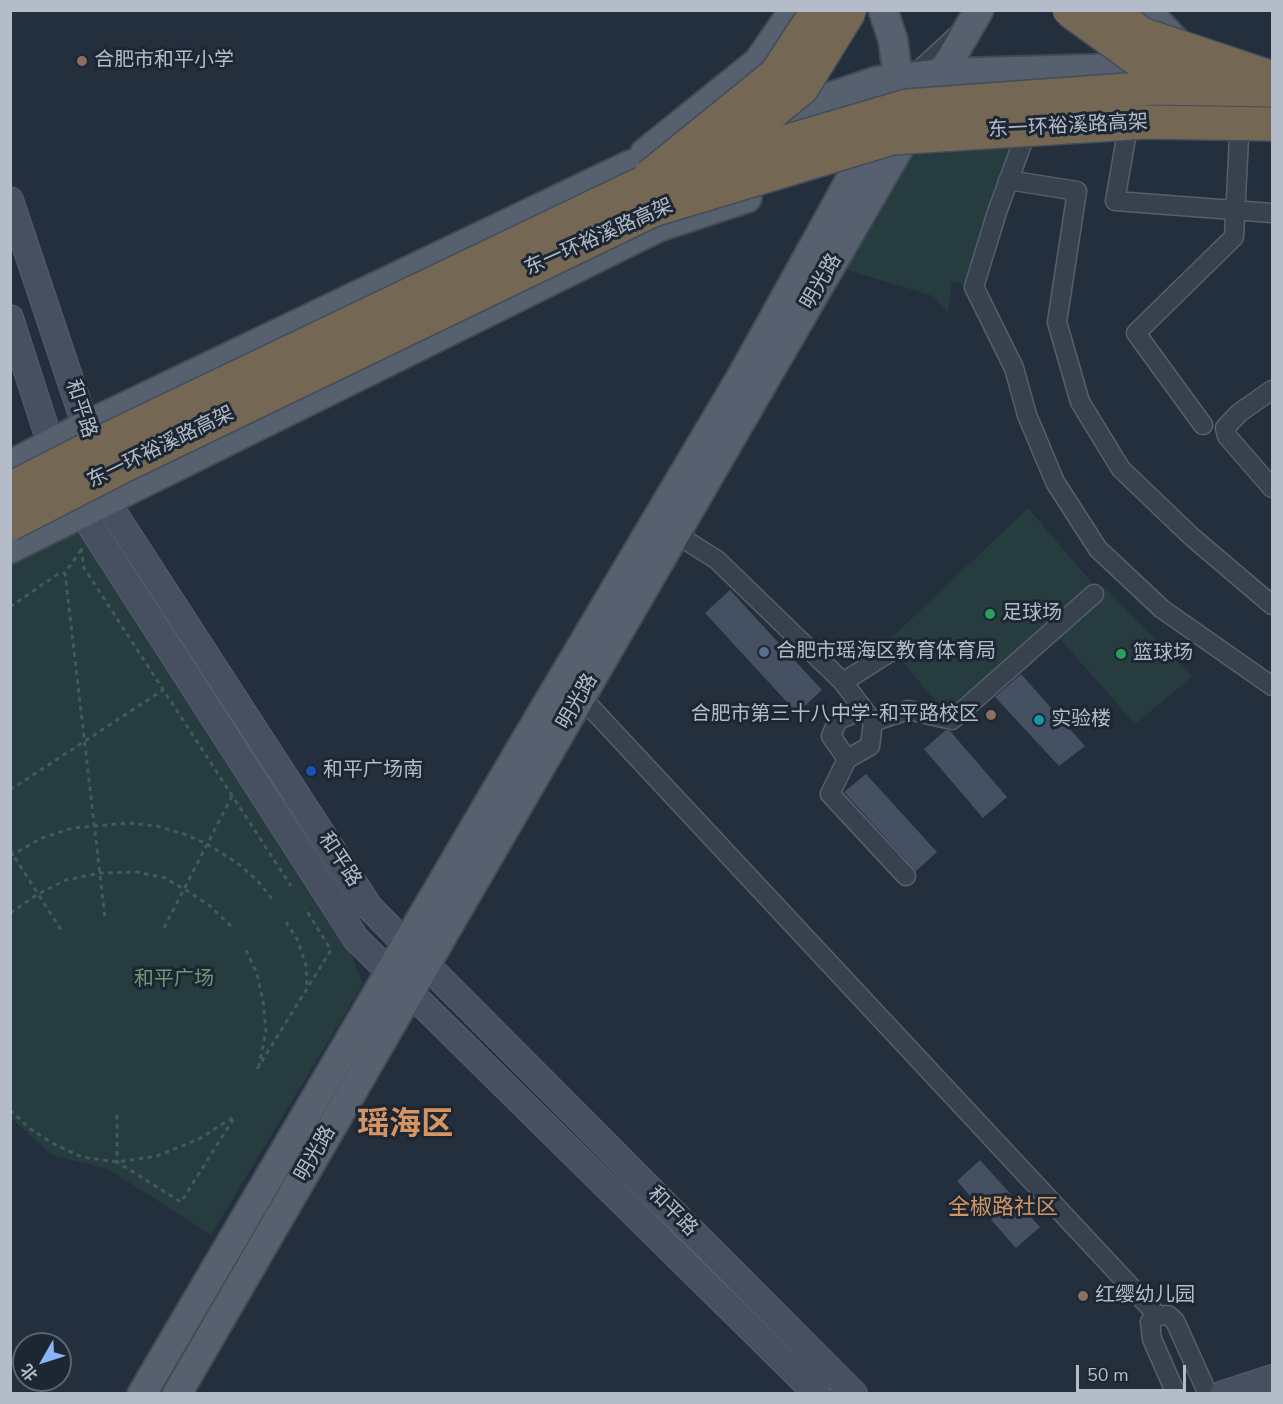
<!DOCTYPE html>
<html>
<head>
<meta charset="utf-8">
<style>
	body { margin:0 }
	#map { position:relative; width:1283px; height:1404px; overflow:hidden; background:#242f3e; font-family:"Nunito Sans","Noto Sans SC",sans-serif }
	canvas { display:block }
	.frame { position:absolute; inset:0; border:12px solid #b4bcc9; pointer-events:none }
	.north { position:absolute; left:12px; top:1332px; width:60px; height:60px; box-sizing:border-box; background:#1d2633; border:2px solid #59626f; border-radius:50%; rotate:231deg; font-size:16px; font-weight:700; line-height:24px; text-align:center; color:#b4bcc9 }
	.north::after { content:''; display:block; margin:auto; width:21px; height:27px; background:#8ab4f8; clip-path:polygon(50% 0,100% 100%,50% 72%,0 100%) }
	.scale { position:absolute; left:1076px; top:1365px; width:110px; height:27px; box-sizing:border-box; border:3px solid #b4bcc9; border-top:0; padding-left:8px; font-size:18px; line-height:21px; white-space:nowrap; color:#b4bcc9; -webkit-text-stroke:4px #1d2633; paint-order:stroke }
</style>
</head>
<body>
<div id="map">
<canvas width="1283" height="1404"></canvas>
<div class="frame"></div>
<div class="north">北</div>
<div class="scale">50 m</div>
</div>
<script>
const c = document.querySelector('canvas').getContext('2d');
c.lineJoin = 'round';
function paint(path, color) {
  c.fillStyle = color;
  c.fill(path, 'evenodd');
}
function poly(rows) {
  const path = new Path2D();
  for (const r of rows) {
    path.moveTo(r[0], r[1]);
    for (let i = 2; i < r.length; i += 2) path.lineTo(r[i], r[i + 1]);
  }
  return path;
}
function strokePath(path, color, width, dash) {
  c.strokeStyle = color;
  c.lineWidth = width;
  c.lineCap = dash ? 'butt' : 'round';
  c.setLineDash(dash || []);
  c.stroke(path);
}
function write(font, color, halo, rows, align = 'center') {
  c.font = font + ' "Nunito Sans","Noto Sans SC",sans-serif';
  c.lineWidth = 6;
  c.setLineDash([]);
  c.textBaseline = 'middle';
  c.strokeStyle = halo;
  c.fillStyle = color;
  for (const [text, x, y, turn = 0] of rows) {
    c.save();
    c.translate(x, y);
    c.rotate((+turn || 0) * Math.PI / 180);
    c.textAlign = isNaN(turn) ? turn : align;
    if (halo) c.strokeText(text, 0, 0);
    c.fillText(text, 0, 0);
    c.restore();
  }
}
const green = poly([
	[1022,144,974,287,952,281,948,312,933,296,831,265,897,151],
	[1028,508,1094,585,952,720,886,643],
	[83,513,82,533,351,954,363,984,211,1235,108,1169,52,1155,11,1118,11,549],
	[1103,586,1192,677,1135,724,1053,631]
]);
const building = poly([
	[730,590,822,690,797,713,705,613],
	[1021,674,1085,746,1059,766,995,697],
	[946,730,950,731,1007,797,983,818,924,749],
	[866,774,937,852,916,871,844,792],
	[980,1160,1040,1227,1016,1248,957,1181]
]);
const path = poly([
	[81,548,84,568,291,886],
	[81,550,65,573,105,918],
	[10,607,58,574,65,573],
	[10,790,163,690],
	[10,850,63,933],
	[10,856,42,838,73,828,128,823,157,826,184,834,207,844,236,862,257,880,272,899],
	[10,913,38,894,66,880,100,873,137,872,165,878,184,889,209,905,232,927],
	[286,922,297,939,306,965,307,986],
	[164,928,232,796],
	[246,950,257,974,263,1001,266,1031,259,1065],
	[257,1069,331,950,305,908],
	[10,1110,29,1128,52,1143,82,1157,117,1162,157,1156,199,1139,235,1116],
	[117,1115,117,1162,181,1202,234,1118]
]);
const lane = poly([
	[915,68,954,32]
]);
const street = poly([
	[1126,138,1115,201,1272,213],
	[1022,144,997,212,974,287,1014,368,1027,415,1055,482,1098,549,1162,609,1272,686],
	[1008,180,1077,191,1057,322,1080,402,1121,469,1192,537,1272,605],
	[1272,390,1239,413,1225,428,1227,436,1272,488],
	[1203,425,1136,333,1234,237,1239,138],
	[676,534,717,560,843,682,873,722,908,710,952,720,1094,594],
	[843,682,892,651],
	[581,697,1158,1316],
	[863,710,838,720,831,736,847,759,830,794,906,876],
	[847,759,870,746,873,722],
	[1176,1394,1152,1339,1150,1322,1158,1316,1168,1315,1175,1321,1208,1394]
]);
const secondary = poly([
	[10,200,92,445],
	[10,318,57,464],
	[103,480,114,513,370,908,854,1394],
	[72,497,356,939,817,1394],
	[1223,1394,1272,1378]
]);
const primary = poly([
	[1146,10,1184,50],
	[771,117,877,81,943,73,1160,67],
	[645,153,758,62,794,10],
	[10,465,85,426,630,165,679,148],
	[10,549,659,227,747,198],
	[142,1394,517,755,743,374,842,195,876,131,898,78,893,40,883,10],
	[177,1394,979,10]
]);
const highwayBridge = poly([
	[1069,10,1145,65,1188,80],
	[1111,10,1141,34,1272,78],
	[719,156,802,88,850,10],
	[650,176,776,74,818,10],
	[10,489,104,441,639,185,907,106,1154,88,1272,90],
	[10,524,121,467,653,210,892,138,1146,122,1272,124]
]);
const markers = [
	[82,61,6,"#8d6e63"],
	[990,614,6,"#2e9e5b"],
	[764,652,6,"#5c6f8a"],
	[1121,654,6,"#2e9e5b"],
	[991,715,6,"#8d6e63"],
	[1039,720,6,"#0f9aa8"],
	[311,771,6,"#1a4fb4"],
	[1083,1296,6,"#8d6e63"]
];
const poiNames = [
	["合肥市和平小学",94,61],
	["足球场",1002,614],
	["合肥市瑶海区教育体育局",776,652],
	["篮球场",1133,654],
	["合肥市第三十八中学-和平路校区",979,715,"right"],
	["实验楼",1051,720],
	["和平广场南",323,771],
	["红缨幼儿园",1095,1296]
];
const streetNames = [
	["东一环裕溪路高架",1068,127,-3],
	["东一环裕溪路高架",599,238,-24],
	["明光路",822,282,-60],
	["和平路",80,409,72],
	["东一环裕溪路高架",161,448,-26],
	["明光路",578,702,-60],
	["和平路",339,860,57],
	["明光路",316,1154,-60],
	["和平路",672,1212,45]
];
const parkNames = [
	["和平广场",174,980]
];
const quarterNames = [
	["全椒路社区",1003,1209]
];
const townNames = [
	["瑶海区",405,1126]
];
paint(green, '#263c3f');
paint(building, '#455162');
strokePath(lane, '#565f6c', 12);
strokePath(street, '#565f6c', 21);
strokePath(secondary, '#565f6c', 28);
strokePath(primary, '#414a57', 32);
strokePath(path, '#44595c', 3, [4.5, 4.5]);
strokePath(lane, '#38414e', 9);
strokePath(street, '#38414e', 18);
strokePath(secondary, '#465061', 26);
strokePath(primary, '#56606e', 28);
strokePath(highwayBridge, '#434c59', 36, []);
strokePath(highwayBridge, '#746855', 33);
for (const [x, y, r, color] of markers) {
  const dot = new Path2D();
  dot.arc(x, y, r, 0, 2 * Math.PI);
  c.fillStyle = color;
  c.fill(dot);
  strokePath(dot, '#1d2633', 2);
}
write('20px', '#b4bcc9', '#1d2633', poiNames, 'left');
write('20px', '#b4bcc9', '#1d2633', streetNames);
write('20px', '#6b9a76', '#1d2633', parkNames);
write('22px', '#d59563', '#1d2633', quarterNames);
write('bold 32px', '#d59563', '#1d2633', townNames);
</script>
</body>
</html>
